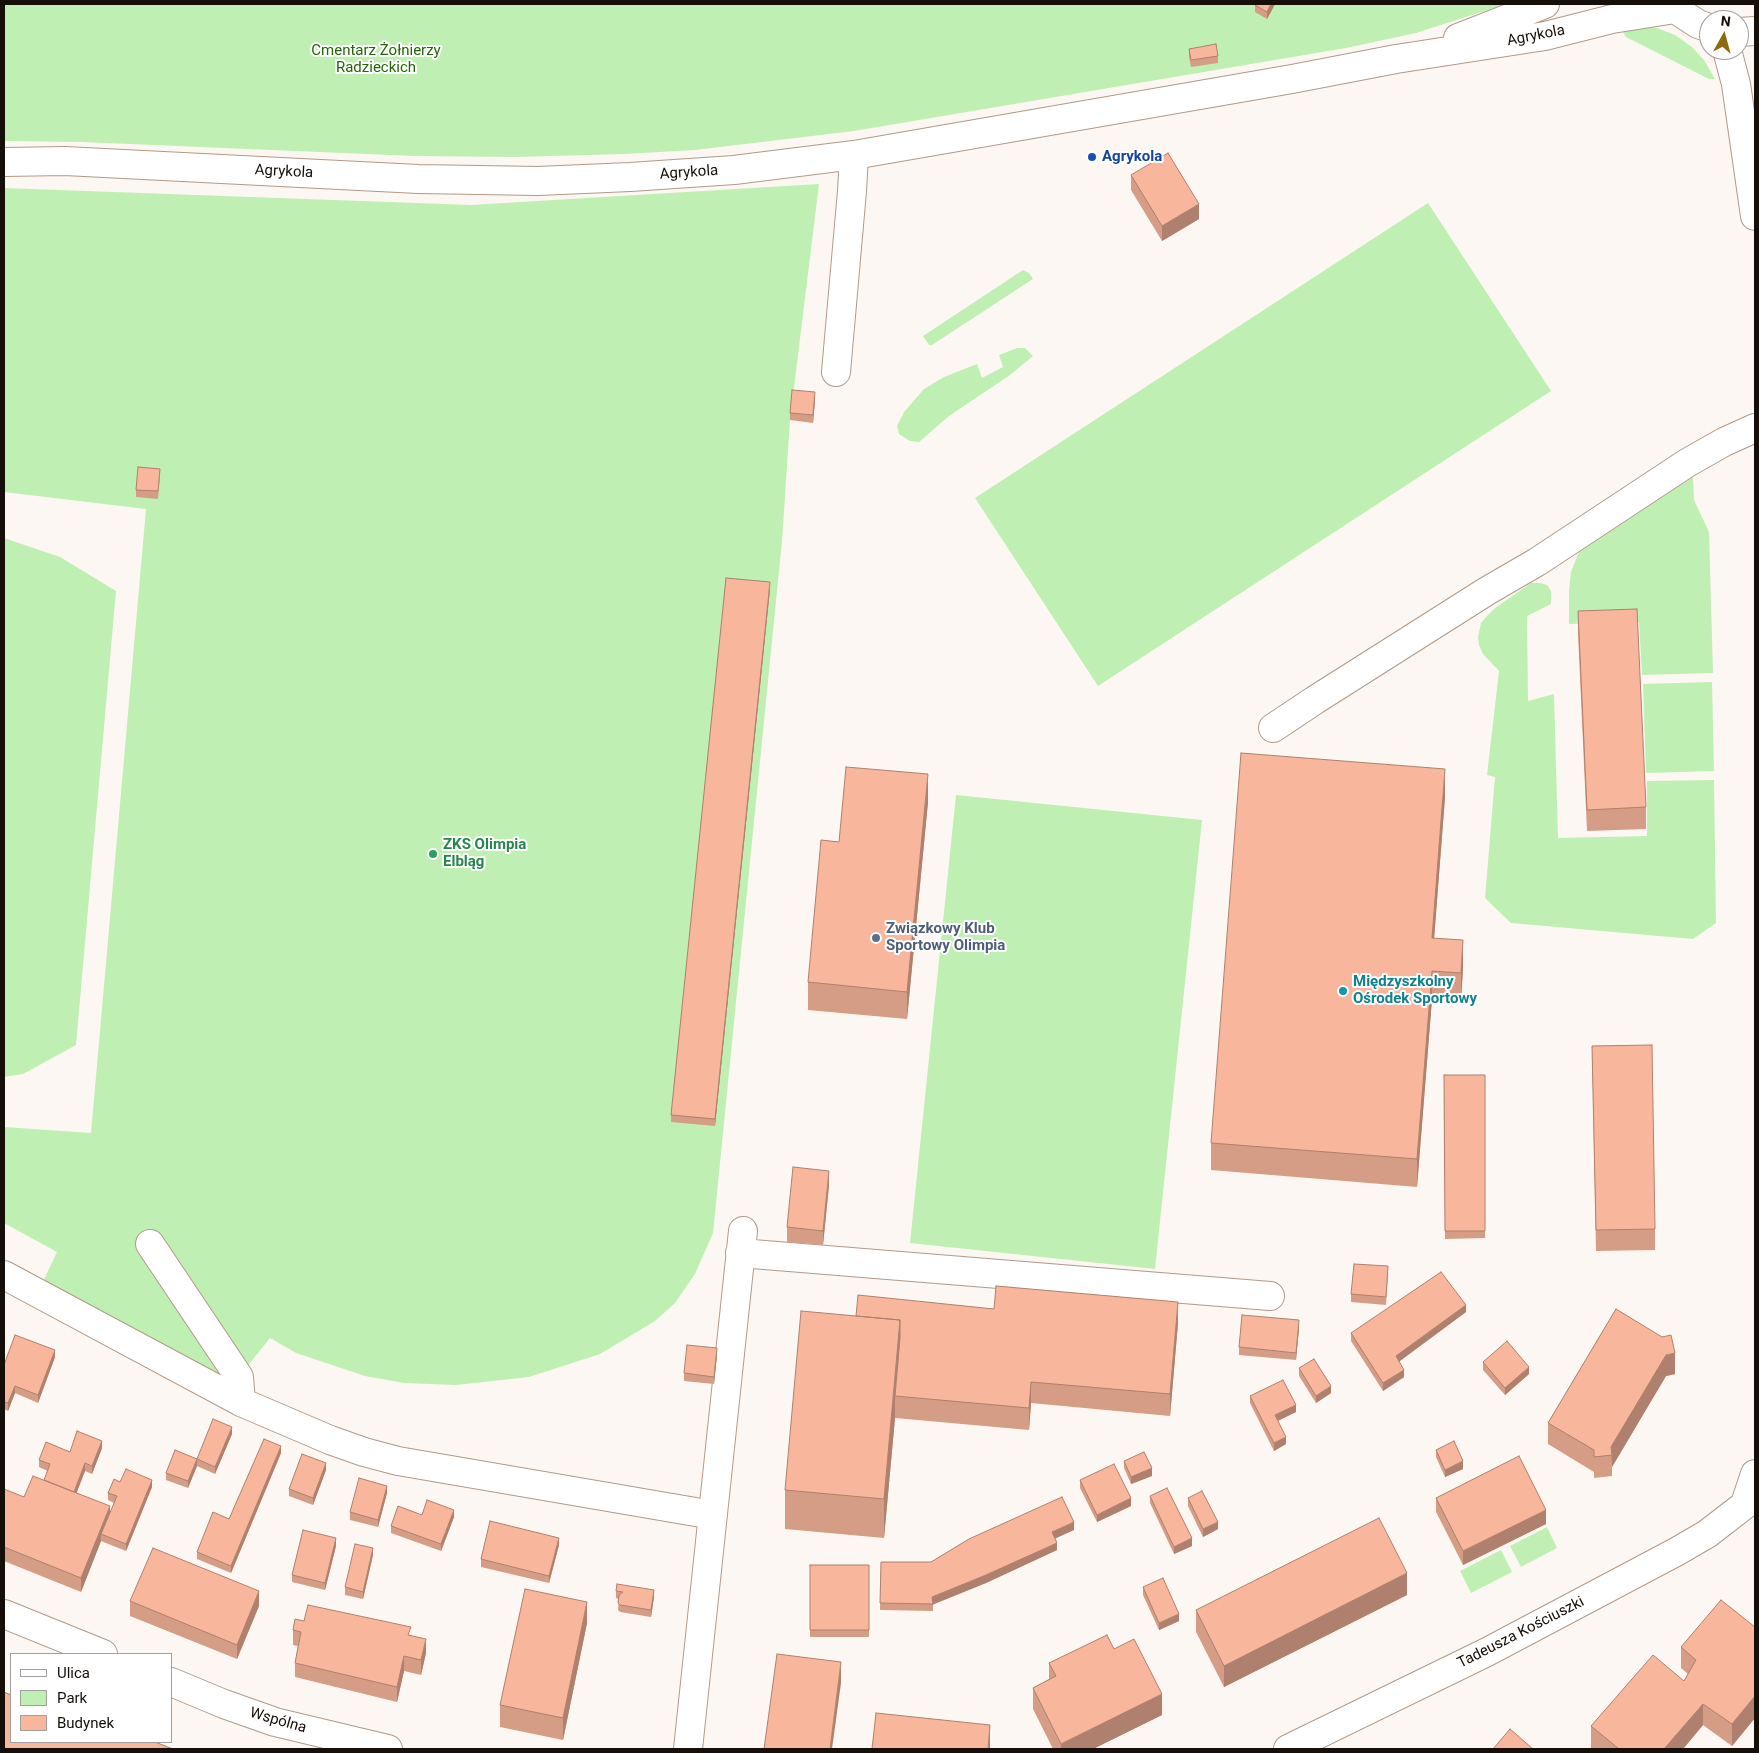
<!DOCTYPE html>
<html>
<head>
<meta charset="utf-8">
<style>
	body { margin:0 }
	#map { position:relative; width:1759px; height:1753px; overflow:hidden; background:#fcf7f3; font-family:Roboto,sans-serif }
	canvas { display:block }
	.frame { position:absolute; inset:0; border:5px solid #160e08; pointer-events:none }
	.legend { position:absolute; left:10px; top:1653px; width:162px; height:90px; box-sizing:border-box; background:#fff; border:1px solid #a29f9c; margin:0; padding:6px 9px; list-style:none; font-size:15px; color:#160e08 }
	.legend li { display:flex; align-items:center; gap:10px; height:25px }
	.legend b { width:25px; border:1px solid #a29f9c }
	.north { position:absolute; left:1699px; top:10px; width:50px; height:50px; box-sizing:border-box; background:#fff; border:1px solid #a29f9c; border-radius:50%; rotate:7deg; font-size:14px; font-weight:700; line-height:20px; text-align:center; color:#160e08 }
	.north::after { content:''; display:block; margin:auto; width:18px; height:22px; background:#8b6b0d; clip-path:polygon(50% 0,100% 100%,50% 72%,0 100%) }
</style>
</head>
<body>
<div id="map">
<canvas width="1759" height="1753"></canvas>
<div class="frame"></div>
<ul class="legend">
<li><b style="height:6px;background:#fff"></b>Ulica</li>
<li><b style="height:14px;background:#c0efb3"></b>Park</li>
<li><b style="height:14px;background:#f8b79c"></b>Budynek</li>
</ul>
<div class="north">N</div>
</div>
<script>
const c = document.querySelector('canvas').getContext('2d');
c.lineJoin = 'round';
function paint(path, color) {
  c.fillStyle = color;
  c.fill(path, 'evenodd');
}
function poly(rows) {
  const path = new Path2D();
  for (const r of rows) {
    path.moveTo(r[0], r[1]);
    for (let i = 2; i < r.length; i += 2) path.lineTo(r[i], r[i + 1]);
  }
  return path;
}
function strokePath(path, color, width, dash) {
  c.strokeStyle = color;
  c.lineWidth = width;
  c.lineCap = dash ? 'butt' : 'round';
  c.setLineDash(dash || []);
  c.stroke(path);
}
function write(font, color, halo, rows, align = 'center') {
  c.font = font + ' Roboto,sans-serif';
  c.lineWidth = 4;
  c.setLineDash([]);
  c.textBaseline = 'middle';
  c.strokeStyle = halo;
  c.fillStyle = color;
  for (const [text, x, y, turn = 0] of rows) {
    c.save();
    c.translate(x, y);
    c.rotate((+turn || 0) * Math.PI / 180);
    c.textAlign = isNaN(turn) ? turn : align;
    if (halo) c.strokeText(text, 0, 0);
    c.fillText(text, 0, 0);
    c.restore();
  }
}
const green = poly([
	[4,4,1506,4,1416,33,1346,48,854,131,695,150,624,154,515,157,414,156,82,142,4,141],
	[1642,27,1657,28,1675,35,1692,47,1704,60,1715,79,1709,79,1626,37,1623,32,1623,30],
	[819,184,790,420,782,541,713,1233,695,1274,675,1303,655,1321,600,1354,529,1377,456,1385,404,1383,365,1376,296,1353,270,1338,239,1377,241,1402,38,1292,57,1252,4,1223,4,1127,91,1133,146,509,4,492,4,188,471,205],
	[1428,203,1551,391,1098,686,975,498],
	[1023,270,1029,273,1033,279,932,345,929,345,923,336],
	[1017,348,1025,348,1033,356,1010,375,949,416,919,442,910,441,899,434,897,426,904,412,924,389,944,377,977,364,982,378,1003,367,999,355],
	[1693,477,1694,500,1709,532,1713,673,1642,675,1639,622,1569,624,1569,591,1571,572,1579,552],
	[4,538,60,557,116,591,76,1045,23,1074,4,1077],
	[1531,583,1540,583,1547,585,1551,591,1551,604,1527,616,1528,701,1554,694,1558,838,1647,836,1647,781,1714,780,1716,923,1693,939,1511,923,1485,898,1495,777,1487,775,1499,671,1483,654,1479,645,1478,637,1481,623,1487,616,1495,608],
	[1712,682,1714,771,1646,773,1643,684],
	[956,795,1202,820,1155,1269,910,1243],
	[1547,1527,1557,1548,1521,1567,1510,1546],
	[1501,1550,1512,1572,1471,1593,1460,1571]
]);
const minor = poly([
	[1671,4,1675,9,1698,24,1709,28],
	[1739,32,1755,31],
	[1458,38,1545,4],
	[1727,50,1736,84,1755,216],
	[4,162,65,161,418,179,538,181,630,177,734,170,854,155,1292,79,1396,59,1545,36,1612,19,1675,9],
	[836,372,852,191,854,155],
	[1273,728,1315,700,1487,591,1537,562,1687,463,1724,442,1755,428],
	[150,1244,239,1377,241,1402],
	[740,1253,1270,1296],
	[4,1275,241,1402,330,1440,364,1452,398,1461,713,1515],
	[1745,1504,1755,1474],
	[4,1614,103,1654],
	[171,1682,224,1704,275,1722,388,1749],
	[688,1749,743,1231],
	[1288,1749,1487,1652,1676,1552,1707,1534,1755,1497]
]);
const wall = poly([
	[1275,4,1267,19,1255,12,1255,5],
	[1189,49,1218,56,1218,63,1191,67,1189,57],
	[1131,175,1199,219,1162,241,1131,190],
	[815,400,813,423,790,420,790,413],
	[160,476,158,499,136,497,136,490],
	[770,589,715,1126,671,1122,671,1115],
	[1578,611,1646,807,1646,829,1587,831,1578,633],
	[1445,797,1434,938,1463,968,1461,1001,1432,999,1417,1187,1211,1170,1211,1143],
	[928,802,907,1019,808,1010,808,982,839,842],
	[1592,1046,1655,1229,1655,1250,1596,1251],
	[1444,1075,1485,1075,1485,1238,1445,1239],
	[829,1185,823,1245,787,1242,787,1227],
	[1388,1274,1386,1305,1351,1302,1351,1294],
	[994,1309,1178,1323,1170,1416,1031,1403,1029,1430,895,1418,884,1538,785,1529,785,1490,856,1316],
	[1616,1309,1675,1374,1666,1376,1612,1467,1612,1476,1594,1478,1594,1472,1548,1444,1548,1423],
	[1466,1312,1399,1361,1404,1377,1383,1391,1351,1341,1351,1333],
	[1299,1328,1296,1360,1239,1355,1239,1347],
	[717,1355,714,1384,684,1381,684,1373],
	[55,1357,38,1403,15,1393,8,1411,4,1409,4,1365],
	[1483,1362,1529,1374,1505,1395,1483,1370],
	[1299,1368,1331,1393,1316,1403,1299,1376],
	[1250,1396,1296,1412,1278,1421,1286,1444,1274,1451,1250,1403],
	[232,1434,215,1474,197,1466,197,1459],
	[102,1448,92,1474,85,1471,76,1493,110,1514,114,1503,108,1500,108,1493,120,1482,152,1487,126,1551,101,1541,81,1592,4,1561,4,1489,24,1497,44,1480,48,1471,39,1467,39,1460,70,1452],
	[1436,1450,1463,1469,1445,1477,1436,1457],
	[281,1453,231,1573,197,1559,197,1552,229,1519],
	[1124,1461,1152,1476,1131,1484,1124,1468],
	[197,1466,188,1488,166,1480,166,1473],
	[326,1470,313,1505,289,1496,289,1489],
	[1080,1480,1131,1506,1097,1522,1080,1488],
	[387,1493,378,1527,350,1520,350,1512],
	[1150,1496,1192,1546,1174,1554,1150,1503],
	[1188,1498,1218,1529,1203,1537,1188,1506],
	[1436,1498,1546,1524,1463,1565,1436,1512],
	[422,1515,454,1517,441,1551,391,1533,391,1526],
	[1074,1530,1055,1538,1057,1550,986,1583,933,1604,933,1611,880,1610,881,1562,931,1562],
	[559,1545,549,1583,481,1567,481,1559],
	[336,1546,325,1590,292,1582,292,1575],
	[373,1555,363,1599,345,1595,345,1587],
	[810,1565,869,1565,869,1637,810,1637],
	[1143,1587,1179,1621,1159,1630,1143,1595],
	[616,1591,654,1597,651,1617,620,1612,618,1610,619,1599,616,1598],
	[1407,1595,1224,1687,1196,1632,1196,1610],
	[130,1601,259,1606,237,1659,130,1616],
	[304,1621,411,1635,426,1653,421,1675,404,1671,397,1702,295,1677,295,1663,298,1646,293,1645,293,1630],
	[587,1623,563,1740,500,1727,500,1705],
	[1755,1627,1755,1718,1732,1746,1703,1725,1683,1749,1593,1749,1591,1748,1591,1726,1684,1681,1688,1674,1681,1668,1681,1647],
	[1114,1649,1162,1715,1093,1749,1053,1749,1033,1709,1033,1688,1049,1679,1049,1663]
]);
const shadedWall = poly([
	[1271,4,1275,4,1267,19,1267,12],
	[1199,204,1199,219,1162,241,1162,226],
	[815,392,815,400,813,423,813,415],
	[770,582,770,589,715,1126,715,1119],
	[1445,769,1445,797,1432,966,1432,938],
	[928,774,928,802,907,1019,907,992],
	[1463,940,1463,968,1461,1001,1461,973],
	[1432,971,1432,999,1417,1187,1417,1159],
	[829,1171,829,1185,823,1245,823,1231],
	[1178,1302,1178,1323,1170,1416,1170,1394],
	[1466,1305,1466,1312,1396,1364,1396,1356],
	[900,1320,900,1359,895,1396,895,1418,884,1538,884,1499],
	[1299,1320,1299,1328,1296,1360,1296,1353],
	[717,1348,717,1355,714,1384,714,1377],
	[55,1350,55,1357,38,1403,38,1395],
	[1675,1353,1675,1374,1666,1376,1612,1467,1611,1447,1666,1355],
	[1529,1367,1529,1374,1505,1395,1505,1388],
	[1404,1370,1404,1377,1383,1391,1383,1383],
	[1031,1382,1031,1403,1029,1430,1029,1408],
	[15,1386,15,1393,8,1411,8,1403],
	[1331,1386,1331,1393,1316,1403,1316,1396],
	[1296,1405,1296,1412,1275,1422,1275,1415],
	[232,1427,232,1434,215,1474,215,1467],
	[1286,1437,1286,1444,1274,1451,1274,1443],
	[102,1441,102,1448,92,1474,92,1466],
	[281,1446,281,1453,231,1573,231,1566],
	[197,1459,197,1466,188,1488,188,1481],
	[1463,1461,1463,1469,1445,1477,1445,1470],
	[85,1463,85,1471,72,1505,72,1498],
	[326,1463,326,1470,313,1505,313,1498],
	[1152,1468,1152,1476,1131,1484,1131,1477],
	[152,1480,152,1487,126,1551,126,1544],
	[387,1486,387,1493,378,1527,378,1520],
	[1131,1498,1131,1506,1097,1522,1097,1515],
	[110,1506,110,1520,101,1534,101,1541,81,1592,81,1578],
	[454,1510,454,1517,441,1551,441,1544],
	[1546,1510,1546,1524,1463,1565,1463,1551],
	[1074,1522,1074,1530,1052,1540,1052,1532],
	[1218,1522,1218,1529,1203,1537,1203,1529],
	[336,1538,336,1546,325,1590,325,1583],
	[559,1538,559,1545,549,1583,549,1576],
	[1192,1538,1192,1546,1174,1554,1174,1547],
	[1057,1543,1057,1550,986,1583,932,1605,932,1597],
	[373,1548,373,1555,363,1599,363,1592],
	[1407,1573,1407,1595,1224,1687,1224,1666],
	[654,1590,654,1597,651,1617,651,1610],
	[259,1591,259,1606,237,1659,237,1645],
	[587,1602,587,1623,563,1740,563,1718],
	[1179,1614,1179,1621,1159,1630,1159,1623],
	[426,1639,426,1653,421,1675,421,1660],
	[404,1656,404,1671,397,1702,397,1687],
	[841,1662,841,1683,832,1749,830,1749],
	[1162,1694,1162,1715,1093,1749,1061,1749,1061,1744],
	[1755,1696,1755,1718,1732,1746,1732,1724],
	[1703,1704,1703,1725,1683,1749,1664,1749],
	[990,1725,990,1749,988,1749]
]);
const building = poly([
	[1255,4,1271,4,1267,12,1255,5,1255,4],
	[1216,44,1218,56,1191,60,1189,49,1216,44],
	[1168,153,1199,204,1162,226,1131,175,1168,153],
	[792,390,815,392,813,415,790,413,792,390],
	[138,467,160,469,158,491,136,490,138,467],
	[726,578,770,582,715,1119,671,1115,726,578],
	[1637,609,1646,807,1587,810,1578,611,1637,609],
	[1241,753,1445,769,1432,938,1463,940,1461,973,1432,971,1417,1159,1211,1143,1241,753],
	[846,767,928,774,907,992,808,982,821,840,839,842,846,767],
	[1652,1045,1655,1229,1596,1230,1592,1046,1652,1045],
	[1444,1075,1485,1075,1485,1231,1445,1231,1444,1075],
	[793,1167,829,1171,823,1231,787,1227,793,1167],
	[1354,1264,1388,1266,1386,1297,1351,1294,1354,1264],
	[1441,1272,1466,1305,1396,1356,1404,1370,1383,1383,1351,1333,1441,1272],
	[996,1286,1178,1302,1170,1394,1031,1382,1029,1408,895,1396,900,1338,900,1320,856,1316,858,1295,994,1309,996,1286],
	[1616,1309,1662,1337,1671,1335,1675,1353,1666,1355,1611,1447,1612,1455,1594,1457,1594,1450,1548,1423,1616,1309],
	[801,1311,900,1320,884,1499,785,1490,801,1311],
	[1242,1315,1299,1320,1296,1353,1239,1347,1242,1315],
	[15,1335,55,1350,38,1395,15,1386,8,1403,4,1402,4,1365,15,1335],
	[1507,1341,1529,1367,1505,1388,1483,1362,1507,1341],
	[687,1345,717,1348,714,1377,684,1373,687,1345],
	[1314,1359,1331,1386,1316,1396,1299,1368,1314,1359],
	[1283,1380,1296,1405,1275,1415,1286,1437,1274,1443,1250,1396,1283,1380],
	[213,1419,232,1427,215,1467,197,1459,213,1419],
	[77,1431,102,1441,92,1466,85,1463,74,1492,44,1480,50,1464,39,1460,46,1442,70,1452,77,1431],
	[264,1439,281,1446,231,1566,197,1552,213,1512,229,1519,264,1439],
	[1454,1441,1463,1461,1445,1470,1436,1450,1454,1441],
	[175,1450,197,1459,188,1481,166,1473,175,1450],
	[1144,1452,1152,1468,1131,1477,1124,1461,1144,1452],
	[302,1454,326,1463,313,1498,289,1489,302,1454],
	[1519,1456,1546,1510,1463,1551,1436,1498,1519,1456],
	[1114,1464,1131,1498,1097,1515,1080,1480,1114,1464],
	[126,1469,152,1480,126,1544,101,1534,117,1496,108,1493,114,1479,120,1482,126,1469],
	[33,1476,110,1506,81,1578,4,1547,4,1489,24,1497,33,1476],
	[359,1478,387,1486,378,1520,350,1512,359,1478],
	[1167,1488,1192,1538,1174,1547,1150,1496,1167,1488],
	[1202,1491,1218,1522,1203,1529,1188,1498,1202,1491],
	[1062,1497,1074,1522,1052,1532,1057,1543,986,1575,932,1597,933,1604,880,1603,881,1562,931,1562,969,1539,1062,1497],
	[427,1500,454,1510,441,1544,391,1526,398,1506,422,1515,427,1500],
	[1379,1518,1407,1573,1224,1666,1196,1610,1379,1518],
	[490,1521,559,1538,549,1576,481,1559,490,1521],
	[303,1530,336,1538,325,1583,292,1575,303,1530],
	[355,1544,373,1548,363,1592,345,1587,355,1544],
	[153,1548,259,1591,237,1645,130,1601,153,1548],
	[810,1565,869,1565,869,1630,810,1630,810,1565],
	[1163,1578,1179,1614,1159,1623,1143,1587,1163,1578],
	[617,1584,654,1590,651,1610,620,1605,618,1603,619,1595,623,1592,616,1591,617,1584],
	[525,1589,587,1602,563,1718,500,1705,525,1589],
	[1721,1600,1755,1627,1755,1696,1732,1724,1703,1704,1664,1749,1619,1749,1591,1726,1653,1655,1684,1681,1696,1660,1681,1647,1721,1600],
	[308,1605,411,1627,408,1635,426,1639,421,1660,404,1656,397,1687,295,1663,301,1632,293,1630,295,1619,304,1621,308,1605],
	[1107,1635,1114,1649,1134,1639,1162,1694,1061,1744,1033,1688,1056,1676,1049,1663,1107,1635],
	[777,1654,841,1662,830,1749,764,1749,777,1654],
	[4,1692,11,1695,11,1742,155,1742,173,1749,4,1749,4,1692],
	[876,1713,990,1725,988,1749,872,1749,876,1713],
	[1510,1729,1533,1749,1493,1749,1510,1729]
]);
const markers = [
	[1092,157,5,"#1a4fb4"],
	[433,854,5,"#2e9e5b"],
	[876,938,5,"#5c6f8a"],
	[1343,991,5,"#0f9aa8"]
];
const streetNames = [
	["Agrykola",1536,36,-11],
	["Agrykola",284,172,3],
	["Agrykola",689,173,-4],
	["Tadeusza Kościuszki",1521,1633,-27],
	["Wspólna",278,1721,16]
];
const parkNames = [
	["Cmentarz Żołnierzy",376,51],
	["Radzieckich",376,68]
];
const transitNames = [
	["Agrykola",1102,157]
];
const leisureNames = [
	["ZKS Olimpia",443,845],
	["Elbląg",443,862]
];
const serviceNames = [
	["Związkowy Klub",886,929],
	["Sportowy Olimpia",886,946]
];
const cultureNames = [
	["Międzyszkolny",1353,982],
	["Ośrodek Sportowy",1353,999]
];
paint(green, '#c0efb3');
strokePath(minor, '#b19a89', 30);
strokePath(minor, '#fff', 28);
paint(wall, '#d59d86');
paint(shadedWall, '#ae806d');
paint(building, '#f8b79c');
strokePath(building, '#ae806d', 1);
for (const [x, y, r, color] of markers) {
  const dot = new Path2D();
  dot.arc(x, y, r, 0, 2 * Math.PI);
  c.fillStyle = color;
  c.fill(dot);
  strokePath(dot, '#fff', 2);
}
write('15px', '#160e08', '#fff', streetNames);
write('15px', '#246507', '#fff', parkNames);
write('bold 15px', '#164399', '#fff', transitNames, 'left');
write('bold 15px', '#27864d', '#fff', leisureNames, 'left');
write('bold 15px', '#4e5e75', '#fff', serviceNames, 'left');
write('bold 15px', '#0d838f', '#fff', cultureNames, 'left');
</script>
</body>
</html>
